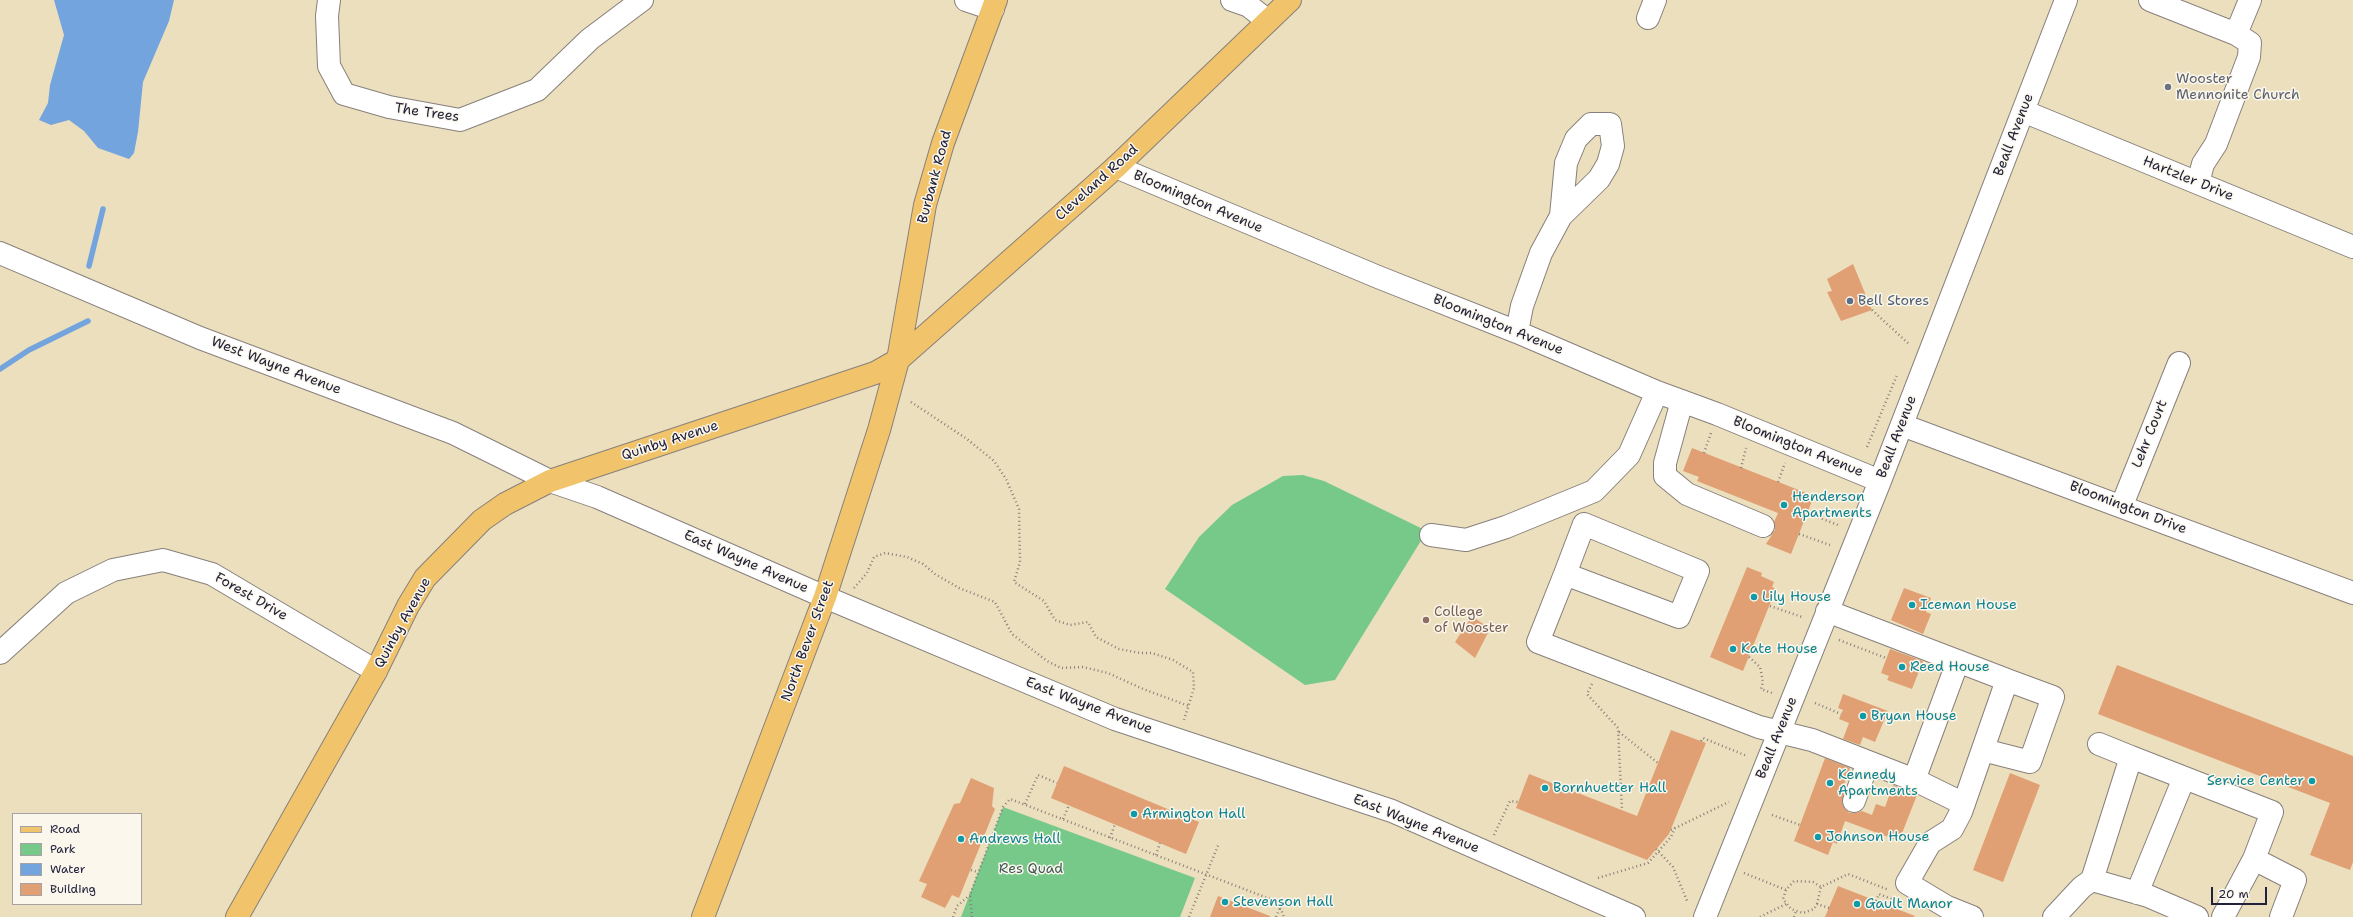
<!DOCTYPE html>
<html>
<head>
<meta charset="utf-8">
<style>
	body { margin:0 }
	#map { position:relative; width:2353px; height:917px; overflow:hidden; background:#ecdfbd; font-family:"Shantell Sans",sans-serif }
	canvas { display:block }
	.legend { position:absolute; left:12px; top:813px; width:130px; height:92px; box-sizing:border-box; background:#fbf7ec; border:1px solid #a4a2a5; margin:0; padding:5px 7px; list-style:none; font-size:12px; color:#22223b }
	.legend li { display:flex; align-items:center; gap:8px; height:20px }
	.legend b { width:20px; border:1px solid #a4a2a5 }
	.scale { position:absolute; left:2211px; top:887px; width:56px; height:18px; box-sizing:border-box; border:2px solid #22223b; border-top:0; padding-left:5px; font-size:12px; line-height:14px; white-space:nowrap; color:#22223b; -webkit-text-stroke:3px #fbf7ec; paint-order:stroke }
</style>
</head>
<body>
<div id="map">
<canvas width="2353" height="917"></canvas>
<ul class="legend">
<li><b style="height:5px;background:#f1c36a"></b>Road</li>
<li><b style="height:11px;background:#77c98a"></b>Park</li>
<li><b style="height:11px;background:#73a4de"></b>Water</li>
<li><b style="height:11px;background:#e19f74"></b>Building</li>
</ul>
<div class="scale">20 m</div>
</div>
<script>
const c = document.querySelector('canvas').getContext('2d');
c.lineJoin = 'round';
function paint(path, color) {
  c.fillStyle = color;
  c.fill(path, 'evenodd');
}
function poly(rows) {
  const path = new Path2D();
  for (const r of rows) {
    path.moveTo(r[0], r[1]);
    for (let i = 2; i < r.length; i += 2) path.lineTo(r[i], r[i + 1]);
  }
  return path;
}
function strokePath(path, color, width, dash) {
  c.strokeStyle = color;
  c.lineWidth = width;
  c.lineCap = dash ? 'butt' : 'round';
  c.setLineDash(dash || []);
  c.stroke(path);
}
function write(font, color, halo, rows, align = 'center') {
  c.font = font + ' "Shantell Sans",sans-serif';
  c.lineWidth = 3;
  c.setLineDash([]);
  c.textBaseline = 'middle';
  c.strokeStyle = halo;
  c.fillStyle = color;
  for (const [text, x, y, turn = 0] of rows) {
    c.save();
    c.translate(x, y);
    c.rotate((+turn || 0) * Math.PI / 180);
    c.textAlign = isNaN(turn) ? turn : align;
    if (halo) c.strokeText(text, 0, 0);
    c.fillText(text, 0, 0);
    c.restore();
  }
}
const green = poly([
	[1303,475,1324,481,1427,531,1335,680,1305,685,1165,589,1199,537,1232,505,1283,476],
	[1003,807,1195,878,1180,917,961,917]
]);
const water = poly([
	[54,0,174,0,169,21,143,82,138,132,134,153,129,159,98,148,84,131,69,120,51,125,39,120,48,103,50,85,64,35]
]);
const stream = poly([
	[89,266,103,209],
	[0,369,29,350,88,321]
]);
const building = poly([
	[1853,264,1872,310,1841,321,1827,292,1832,291,1827,279],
	[1692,448,1814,496,1791,554,1766,544,1775,530,1774,522,1778,513,1697,481,1699,477,1683,471],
	[1747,567,1762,573,1761,576,1774,582,1772,587,1776,589,1743,671,1710,657],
	[1904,588,1931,598,1926,612,1931,614,1923,634,1891,620],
	[1472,616,1490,629,1475,658,1455,642],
	[1890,649,1923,661,1912,689,1887,680,1889,676,1881,673],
	[2117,665,2353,756,2353,862,2350,870,2310,855,2330,803,2098,714],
	[1843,694,1888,711,1875,742,1863,737,1860,745,1843,739,1849,723,1839,719,1843,710,1838,708],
	[1671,730,1706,743,1669,834,1647,860,1516,808,1529,774,1637,816],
	[1825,758,1850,768,1842,790,1844,791,1842,804,1849,813,1856,813,1862,811,1872,815,1876,804,1885,807,1893,785,1917,795,1899,841,1845,821,1837,844,1833,842,1828,855,1794,841],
	[1064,766,1199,822,1186,854,1051,798],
	[2010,773,2040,785,2003,882,1973,870],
	[971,778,994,788,992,806,995,809,959,898,952,895,945,908,921,897,927,884,919,881,954,804,960,803],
	[1838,886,1915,916,1914,917,1825,917],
	[1218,896,1270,916,1270,917,1210,917]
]);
const path = poly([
	[1872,310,1910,345],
	[911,402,967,439,994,461,1006,479,1019,509,1020,562,1014,582,1044,601,1055,620,1070,625,1088,622,1096,637,1119,649,1140,653,1152,653,1173,660,1193,672,1194,688,1184,720],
	[1867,447,1897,375],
	[1704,453,1711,433],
	[1741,468,1746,448],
	[1778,482,1785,463],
	[1807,513,1838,525],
	[1799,534,1830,545],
	[854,588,867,573,874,557,885,553,907,557,923,564,935,574,959,588,995,602,1012,634,1047,661,1061,668,1083,667,1108,673,1143,689,1189,706],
	[1770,606,1802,617],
	[1839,640,1886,658],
	[1749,657,1760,667,1763,682,1761,689,1772,693],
	[1592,684,1587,694,1618,728,1622,810],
	[1815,703,1841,714],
	[1619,732,1658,763],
	[1701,741,1703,738,1747,756],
	[1878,790,1889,795],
	[1025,804,1038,775,1057,783],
	[1772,815,1800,825],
	[1063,819,1069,805],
	[1671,830,1729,802],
	[1494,835,1510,801,1518,802],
	[1110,838,1115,824],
	[1656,849,1673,867,1688,903],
	[1156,855,1160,843],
	[971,870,978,872],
	[1744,873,1786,890],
	[1598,878,1648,863,1671,837,1675,828],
	[1876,901,1879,894,1896,901],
	[1817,904,1821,887],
	[1829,908,1817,904,1814,909,1803,913,1791,909,1783,899,1786,890,1794,881,1813,882,1821,887,1848,874,1889,890],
	[953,917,957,906,970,895],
	[972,917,970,895,1003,807,1010,799,1278,902,1284,917],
	[1189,917,1219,843],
	[1276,917,1280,908],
	[1760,917,1786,904],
	[1794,917,1796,911]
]);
const minor = poly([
	[329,0,327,16,329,66,344,94,389,107,460,120,537,90,590,39,642,0],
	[966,0,993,9],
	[1232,0,1249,6,1268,21],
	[2150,0,2236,34,2250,0],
	[1648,18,1655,0],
	[2023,111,2353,247],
	[1116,167,1378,277,1517,332,1657,392,1717,414,1880,481],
	[2198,183,2203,164,2216,144,2249,57,2250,43,2236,34],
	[0,253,200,338,453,433,550,481,597,497,825,597,1115,719,1392,811,1634,917],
	[1517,332,1522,306,1541,253,1561,216,1599,179,1608,164,1613,146,1610,124,1591,124,1576,139,1566,163,1561,216],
	[1682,401,1665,463,1665,476,1687,494,1763,526],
	[1902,425,2353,593],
	[2122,505,2179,363],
	[1431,535,1466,540,1506,527,1594,491,1629,455,1657,392],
	[1565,574,1679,617,1698,571,1584,524,1565,574,1538,642,1759,727,1812,740,1917,781,1964,804],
	[1827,611,2007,680,1961,812,1952,829,1930,843,1907,883,1947,907,1972,917],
	[0,653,66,593,113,570,163,560,212,574,376,671],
	[2099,744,2131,757],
	[1983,750,2030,762,2053,697,2007,680],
	[1914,780,1958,661],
	[1854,801,1868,762],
	[2092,880,2131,757,2272,812,2254,859,2295,880,2281,917],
	[2137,893,2184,778],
	[1705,917,1880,481,2066,0],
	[2054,917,2082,887,2092,880,2148,896,2197,917],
	[2223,917,2254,859]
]);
const major = poly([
	[237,917,376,671,408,606,425,578,482,520,505,504,550,481,875,373,898,360,1116,167,1290,0],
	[703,917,825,597,879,430,898,360,925,205,943,143,996,0]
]);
const markers = [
	[2168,87,4,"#6b7280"],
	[1850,301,4,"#5c6f8a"],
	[1784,505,4,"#0f9aa8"],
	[1754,597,4,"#0f9aa8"],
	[1912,605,4,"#0f9aa8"],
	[1426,620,4,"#8d6e63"],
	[1733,649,4,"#0f9aa8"],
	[1902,667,4,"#0f9aa8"],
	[1863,716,4,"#0f9aa8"],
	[2312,781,4,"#0f9aa8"],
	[1830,783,4,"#0f9aa8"],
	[1545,788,4,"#0f9aa8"],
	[1134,814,4,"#0f9aa8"],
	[1818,837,4,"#0f9aa8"],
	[961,839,4,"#0f9aa8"],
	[1225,902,4,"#0f9aa8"],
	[1857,904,4,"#0f9aa8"]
];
const worshipNames = [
	["Wooster",2176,79],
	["Mennonite Church",2176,95]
];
const streetNames = [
	["The Trees",427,113,8],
	["Beall Avenue",2014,135,-69],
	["Burbank Road",935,177,-75],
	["Hartzler Drive",2188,179,22],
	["Cleveland Road",1097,183,-42],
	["Bloomington Avenue",1198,202,23],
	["Bloomington Avenue",1498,325,22],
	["West Wayne Avenue",276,366,21],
	["Lehr Court",2150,434,-68],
	["Beall Avenue",1897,437,-69],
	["Quinby Avenue",670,441,-18],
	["Bloomington Avenue",1798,447,22],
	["Bloomington Drive",2128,508,21],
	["East Wayne Avenue",746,562,24],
	["Forest Drive",251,597,30],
	["Quinby Avenue",403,623,-61],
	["North Bever Street",808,641,-70],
	["East Wayne Avenue",1089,706,21],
	["Beall Avenue",1777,738,-68],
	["East Wayne Avenue",1416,824,22]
];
const serviceNames = [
	["Bell Stores",1858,301]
];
const cultureNames = [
	["Henderson",1792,497],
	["Apartments",1792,513],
	["Lily House",1762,597],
	["Iceman House",1920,605],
	["Kate House",1741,649],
	["Reed House",1910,667],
	["Bryan House",1871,716],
	["Kennedy",1838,775],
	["Apartments",1838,791],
	["Service Center",2304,781,"right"],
	["Bornhuetter Hall",1553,788],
	["Armington Hall",1142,814],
	["Johnson House",1826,837],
	["Andrews Hall",969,839],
	["Stevenson Hall",1233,902],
	["Gault Manor",1865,904]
];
const educationNames = [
	["College",1434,612],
	["of Wooster",1434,628]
];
const parkNames = [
	["Res Quad",1031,869]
];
paint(green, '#77c98a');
paint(water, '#73a4de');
strokePath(stream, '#73a4de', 5.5);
paint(building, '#e19f74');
strokePath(minor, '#87807c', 24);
strokePath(major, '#87807c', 24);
strokePath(path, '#87807c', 2.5, [1, 3]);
strokePath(minor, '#fff', 22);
strokePath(major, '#f1c36a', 22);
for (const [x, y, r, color] of markers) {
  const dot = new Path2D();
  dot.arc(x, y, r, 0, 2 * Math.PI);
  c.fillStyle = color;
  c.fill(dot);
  strokePath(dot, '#fbf7ec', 1.5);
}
write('14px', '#5b616d', '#fbf7ec', worshipNames, 'left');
write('14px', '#22223b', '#fbf7ec', streetNames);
write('14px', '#4e5e75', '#fbf7ec', serviceNames, 'left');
write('14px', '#0d838f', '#fbf7ec', cultureNames, 'left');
write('14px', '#785e54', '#fbf7ec', educationNames, 'left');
write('14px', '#405c57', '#fbf7ec', parkNames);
</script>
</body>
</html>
